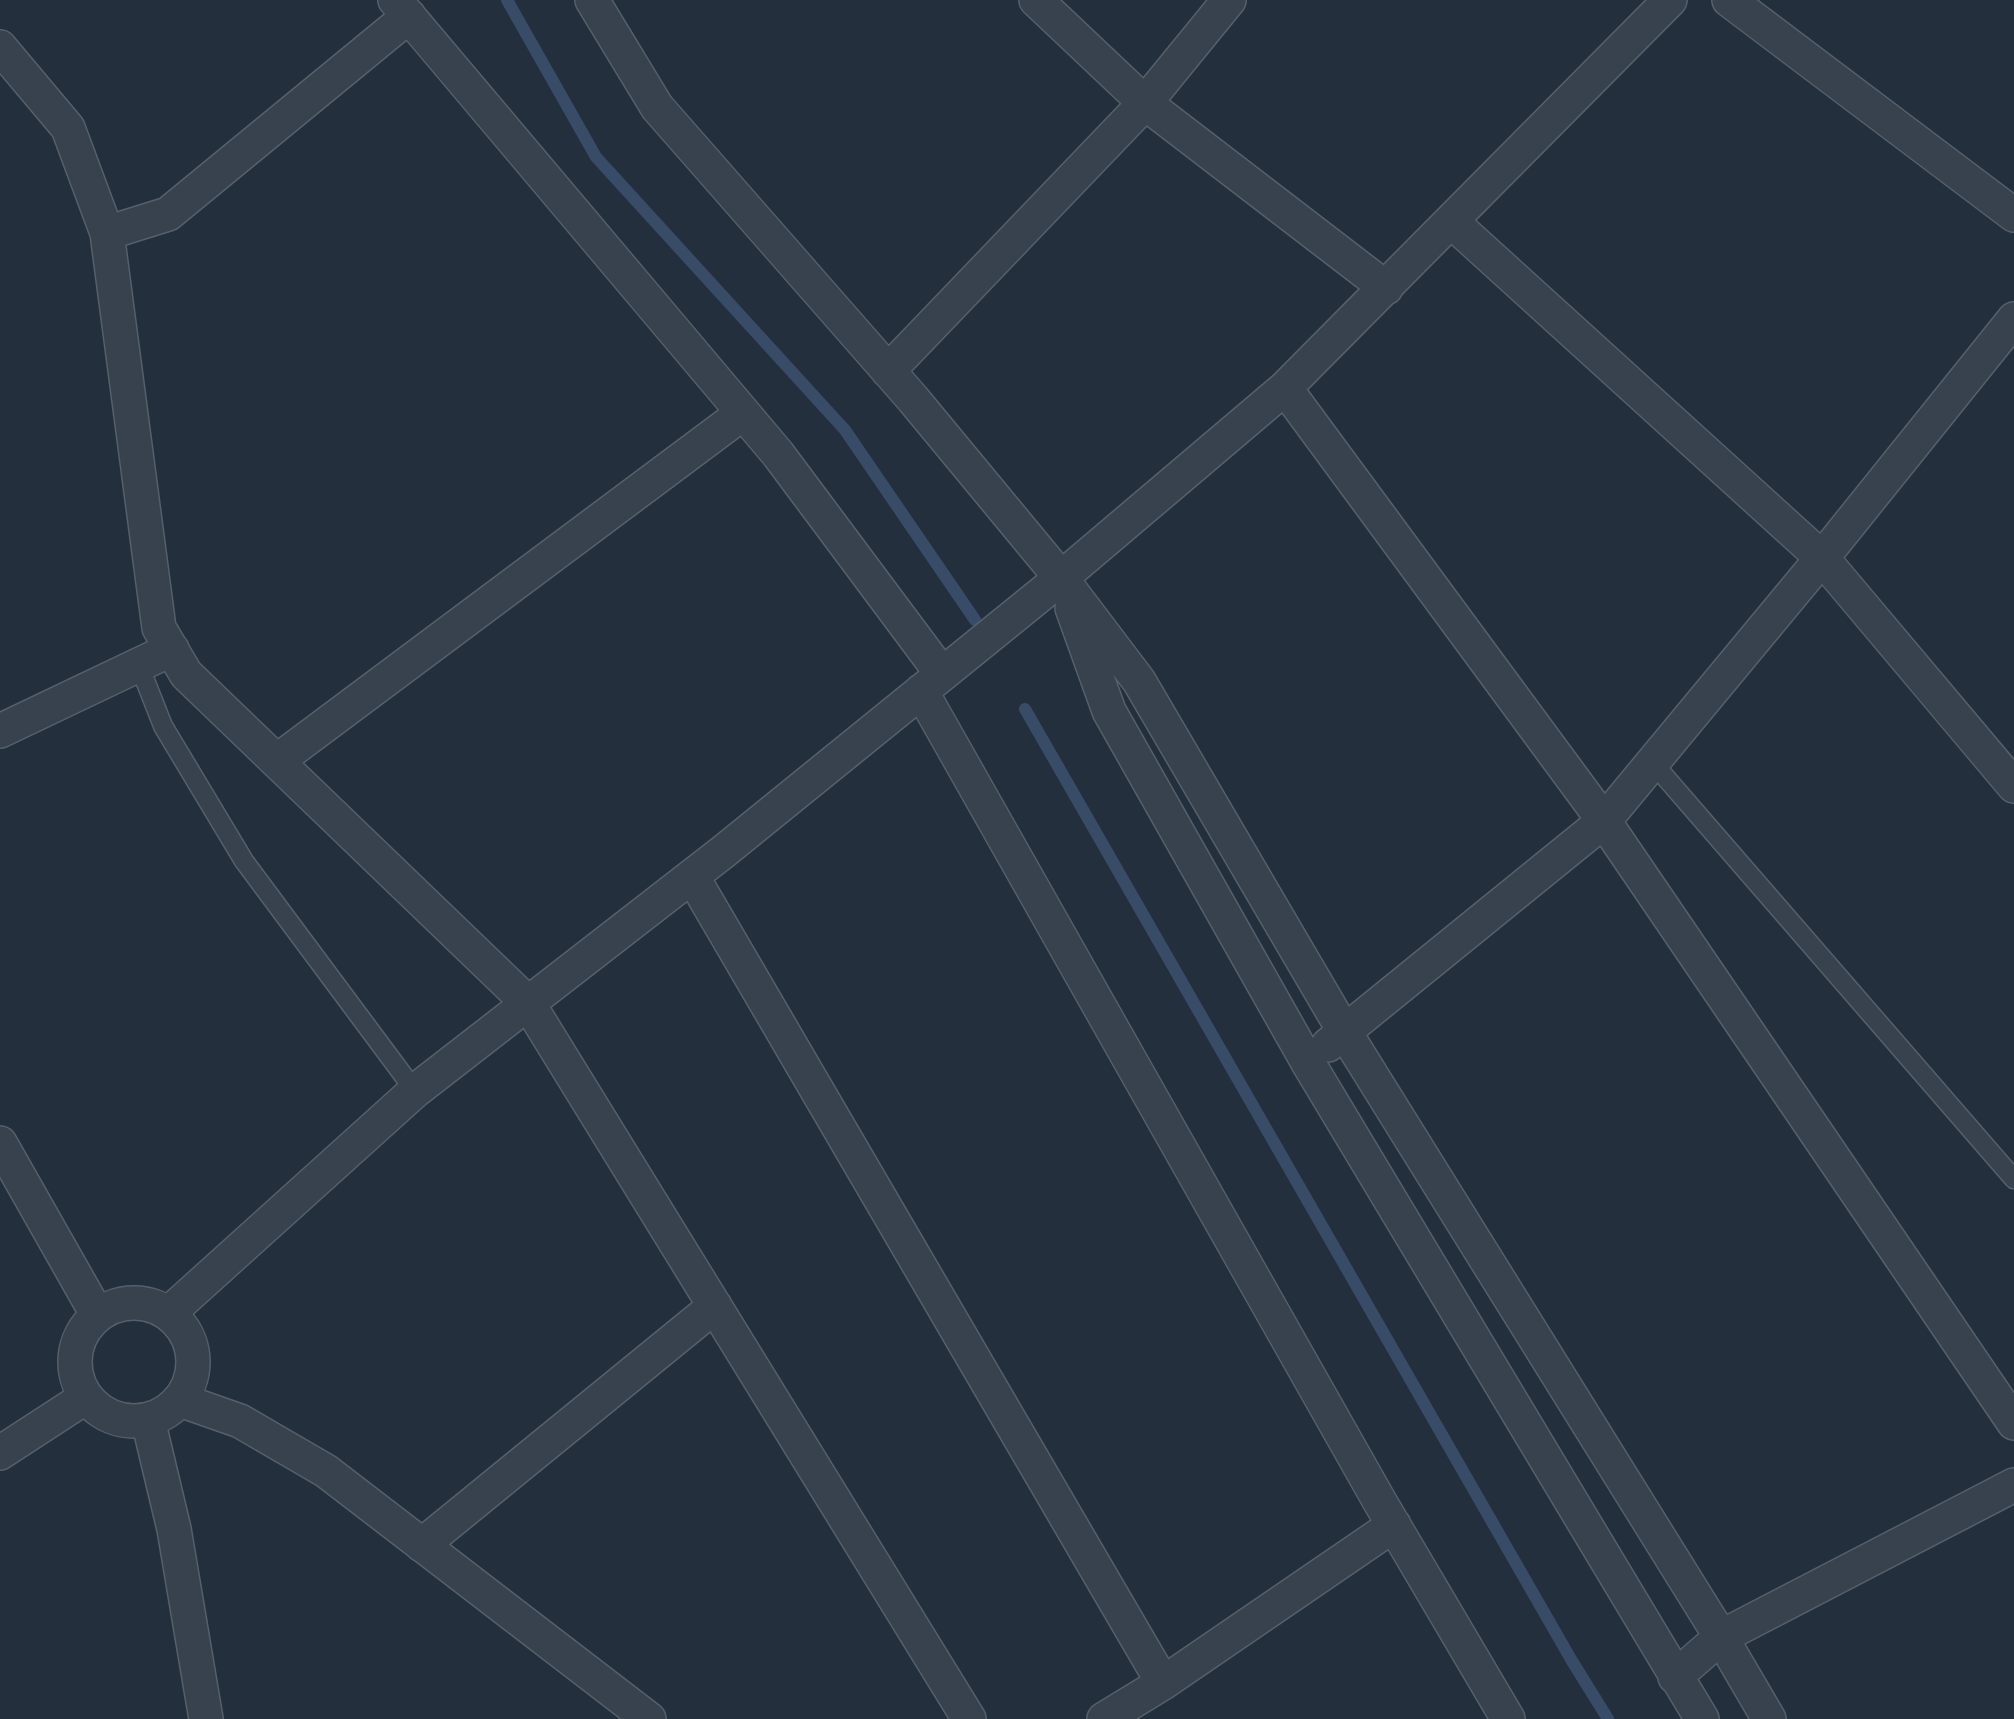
<!DOCTYPE html>
<html>
<head>
<meta charset="utf-8">
<style>
	body { margin:0 }
	canvas { display:block; background:#242f3e }
</style>
</head>
<body>
<canvas width="2014" height="1719"></canvas>
<script>
const c = document.querySelector('canvas').getContext('2d');
c.lineJoin = 'round';
function poly(rows) {
  const path = new Path2D();
  for (const r of rows) {
    if (r.length === 3) {
      path.moveTo(r[0] + r[2], r[1]);
      path.arc(r[0], r[1], r[2], 0, 2 * Math.PI);
      continue;
    }
    path.moveTo(r[0], r[1]);
    for (let i = 2; i < r.length; i += 2) path.lineTo(r[i], r[i + 1]);
  }
  return path;
}
function strokePath(path, color, width, dash) {
  c.strokeStyle = color;
  c.lineWidth = width;
  c.lineCap = dash ? 'butt' : 'round';
  c.setLineDash(dash || []);
  c.stroke(path);
}
const stream = poly([
	[507,0,596,157,845,430,975,620],
	[1025,709,1572,1661,1608,1719]
]);
const service = poly([
	[139,665,163,726,244,861,415,1091],
	[1653,763,2014,1179]
]);
const minor = poly([
	[395,0,778,454,942,674],
	[592,0,657,107,913,399,1061,578,1139,681,1344,1031,1721,1637,1769,1719],
	[1036,0,1145,103,1386,288],
	[1729,0,2014,215],
	[0,47,68,128,107,233,159,628,186,674,528,1003,969,1719],
	[1451,221,1822,558,2014,786],
	[107,233,168,214,409,16],
	[888,371,1145,103,1229,0],
	[1285,388,1604,821,2014,1423],
	[1072,608,1109,711,1307,1061,1702,1719],
	[921,691,1380,1502,1508,1719],
	[0,731,172,649],
	[277,761,743,413],
	[692,876,1163,1683],
	[1328,1045,1604,821,1822,558,2014,319],
	[169,1313,415,1091,723,852,1061,578,1285,388,1670,0],
	[148,1420,174,1529,206,1719],
	[0,1453,86,1397],
	[422,1545,715,1306],
	[1675,1677,1721,1637,2014,1485],
	[1104,1719,1163,1683,1394,1525]
]);
const tertiary = poly([
	[0,1143,97,1314],
	[134,1362,59],
	[180,1400,240,1421,326,1471,649,1719]
]);
strokePath(stream, '#394c67', 12);
strokePath(service, '#565f6c', 21);
strokePath(minor, '#565f6c', 36);
strokePath(tertiary, '#565f6c', 36);
strokePath(service, '#38414e', 18);
strokePath(minor, '#38414e', 33);
strokePath(tertiary, '#38414e', 33);
</script>
</body>
</html>
